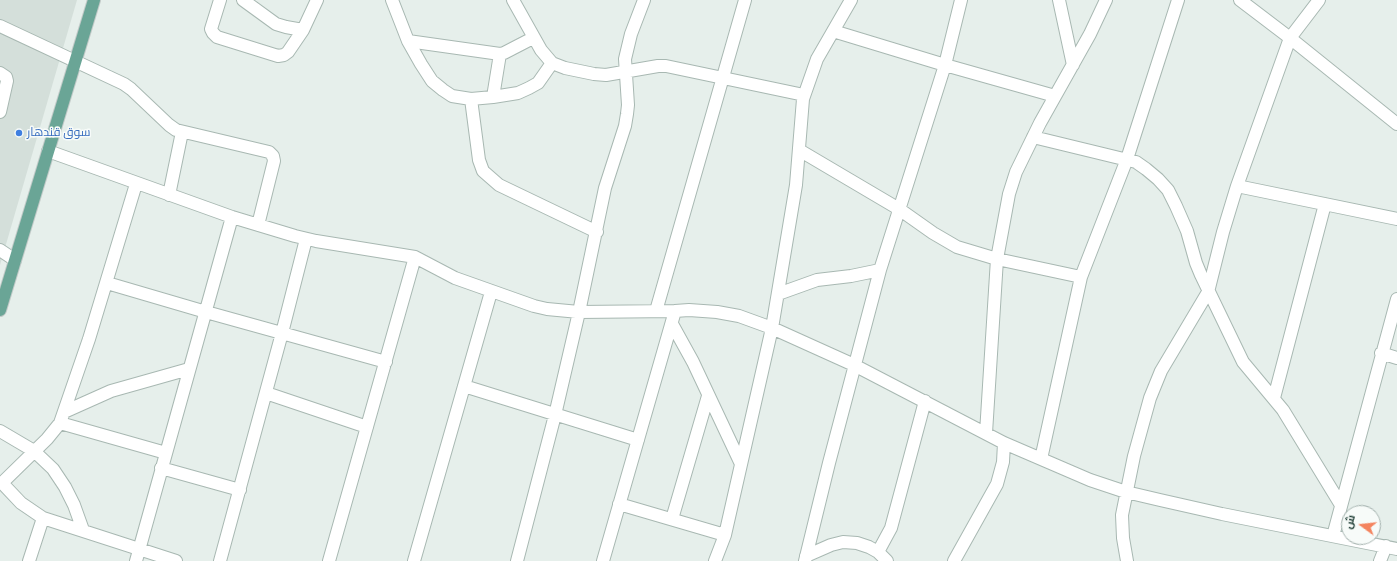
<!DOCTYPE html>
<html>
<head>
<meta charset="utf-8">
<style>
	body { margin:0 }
	#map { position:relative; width:1397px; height:561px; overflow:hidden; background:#e6efeb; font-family:Karla,Cairo,sans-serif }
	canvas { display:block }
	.north { position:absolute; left:1341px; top:505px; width:40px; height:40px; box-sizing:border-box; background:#f7fbf9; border:1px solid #a3b1ad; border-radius:50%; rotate:285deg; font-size:11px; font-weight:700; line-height:16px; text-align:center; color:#24423a }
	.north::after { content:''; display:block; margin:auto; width:14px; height:18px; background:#f4845f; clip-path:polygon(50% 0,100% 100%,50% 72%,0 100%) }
</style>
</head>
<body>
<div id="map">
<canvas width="1397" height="561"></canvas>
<div class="north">ش</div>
</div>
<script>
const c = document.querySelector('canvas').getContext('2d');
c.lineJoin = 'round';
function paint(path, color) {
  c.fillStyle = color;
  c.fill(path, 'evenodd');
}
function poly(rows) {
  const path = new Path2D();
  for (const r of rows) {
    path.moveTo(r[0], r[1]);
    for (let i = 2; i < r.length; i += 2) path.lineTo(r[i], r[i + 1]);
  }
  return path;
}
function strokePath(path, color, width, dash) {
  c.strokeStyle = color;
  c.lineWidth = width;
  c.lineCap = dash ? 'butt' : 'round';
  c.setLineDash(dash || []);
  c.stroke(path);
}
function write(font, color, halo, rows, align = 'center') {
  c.font = font + ' Karla,Cairo,sans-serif';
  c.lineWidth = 3;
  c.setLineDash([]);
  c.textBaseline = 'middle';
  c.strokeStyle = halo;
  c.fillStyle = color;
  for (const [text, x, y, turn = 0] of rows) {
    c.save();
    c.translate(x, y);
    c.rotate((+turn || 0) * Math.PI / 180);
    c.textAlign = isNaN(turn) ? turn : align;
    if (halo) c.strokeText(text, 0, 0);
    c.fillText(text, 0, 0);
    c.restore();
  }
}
const built = poly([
	[0,0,77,0,0,265]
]);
const minor = poly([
	[220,0,211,29,213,33,217,37,278,56,284,55,288,52,303,30,317,0],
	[243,0,276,24,286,27,303,30],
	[392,0,408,41,421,64,432,81,443,90,452,96,471,99,493,97,518,93,529,88,538,83,552,63],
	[513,0,541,50,552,63,565,68,594,74,606,75,658,66,666,66,804,95],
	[1059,0,1073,65],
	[1240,0,1290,38,1397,124],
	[0,26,124,84,131,89,169,125,176,130,269,152,273,156,274,161,258,225],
	[833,31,945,65,1055,96],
	[408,41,500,54,504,53,533,38],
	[0,73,6,77,7,81,0,112],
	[493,97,500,54],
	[471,99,479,160,483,171,499,185,597,232],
	[1033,137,1136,162,1146,169,1158,179,1168,190,1176,206,1187,231,1196,263,1201,275,1243,362,1283,410,1341,505],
	[799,150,899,209,933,233,957,247,997,259,1081,277],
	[48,151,232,217,295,236,316,241,415,257,455,278,534,306,547,309,579,312,675,311],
	[1237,186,1397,219],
	[169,195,182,132],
	[0,250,15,260],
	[107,283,206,312,386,362],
	[778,294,817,280,851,276,880,270],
	[656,311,745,0],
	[672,324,693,362,741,464],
	[1381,353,1397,358],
	[464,386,638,440],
	[266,393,367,427],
	[1274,398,1325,204],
	[64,412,111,391,189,369],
	[60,423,166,453],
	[0,431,34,451,53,469,65,487,74,505,83,530],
	[986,433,997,259,1009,194,1016,172,1040,123,1090,34,1106,0],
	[1041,459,1081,277,1127,159,1178,0],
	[161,468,240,490],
	[619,504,725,535],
	[43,518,176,561],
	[672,519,708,396],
	[1333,536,1397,299],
	[878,552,891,528,925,401],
	[806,556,831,545,843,542,857,543,869,547,878,552,887,561],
	[29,561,43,518,21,503,2,483,47,439,60,423,89,339,136,184],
	[136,561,232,217],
	[220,561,282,333,306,239],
	[329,561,415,257],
	[414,561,491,292],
	[517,561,555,415,579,312,605,188,625,126,627,114,628,105,625,59,631,34,644,0],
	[603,561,675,311,689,310,717,312,739,316,772,328,854,365,1004,443,1090,480,1126,492,1160,500,1222,514,1397,549],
	[715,561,725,535,772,328,796,185,803,99,817,59,851,0],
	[805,561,829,463,880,270,945,65,961,0],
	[954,561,997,484,1003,462,1004,443],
	[1127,561,1123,538,1122,515,1134,456,1150,398,1161,371,1208,292,1223,232,1237,186,1290,38,1319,0],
	[1380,561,1386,546]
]);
const major = poly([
	[0,310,94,0]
]);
const markers = [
	[19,133,4,"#3f7fe0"]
];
const shopNames = [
	["سوق قندهار",27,133]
];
paint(built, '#d4dfda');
strokePath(minor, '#a8b8b2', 14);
strokePath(major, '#c2cac8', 14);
strokePath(minor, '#fff', 12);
strokePath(major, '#6aa596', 12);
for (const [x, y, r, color] of markers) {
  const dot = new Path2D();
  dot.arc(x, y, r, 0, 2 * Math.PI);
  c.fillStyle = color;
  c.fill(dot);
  strokePath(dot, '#f7fbf9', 1.5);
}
write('12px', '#366cbe', '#f7fbf9', shopNames, 'left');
</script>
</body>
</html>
